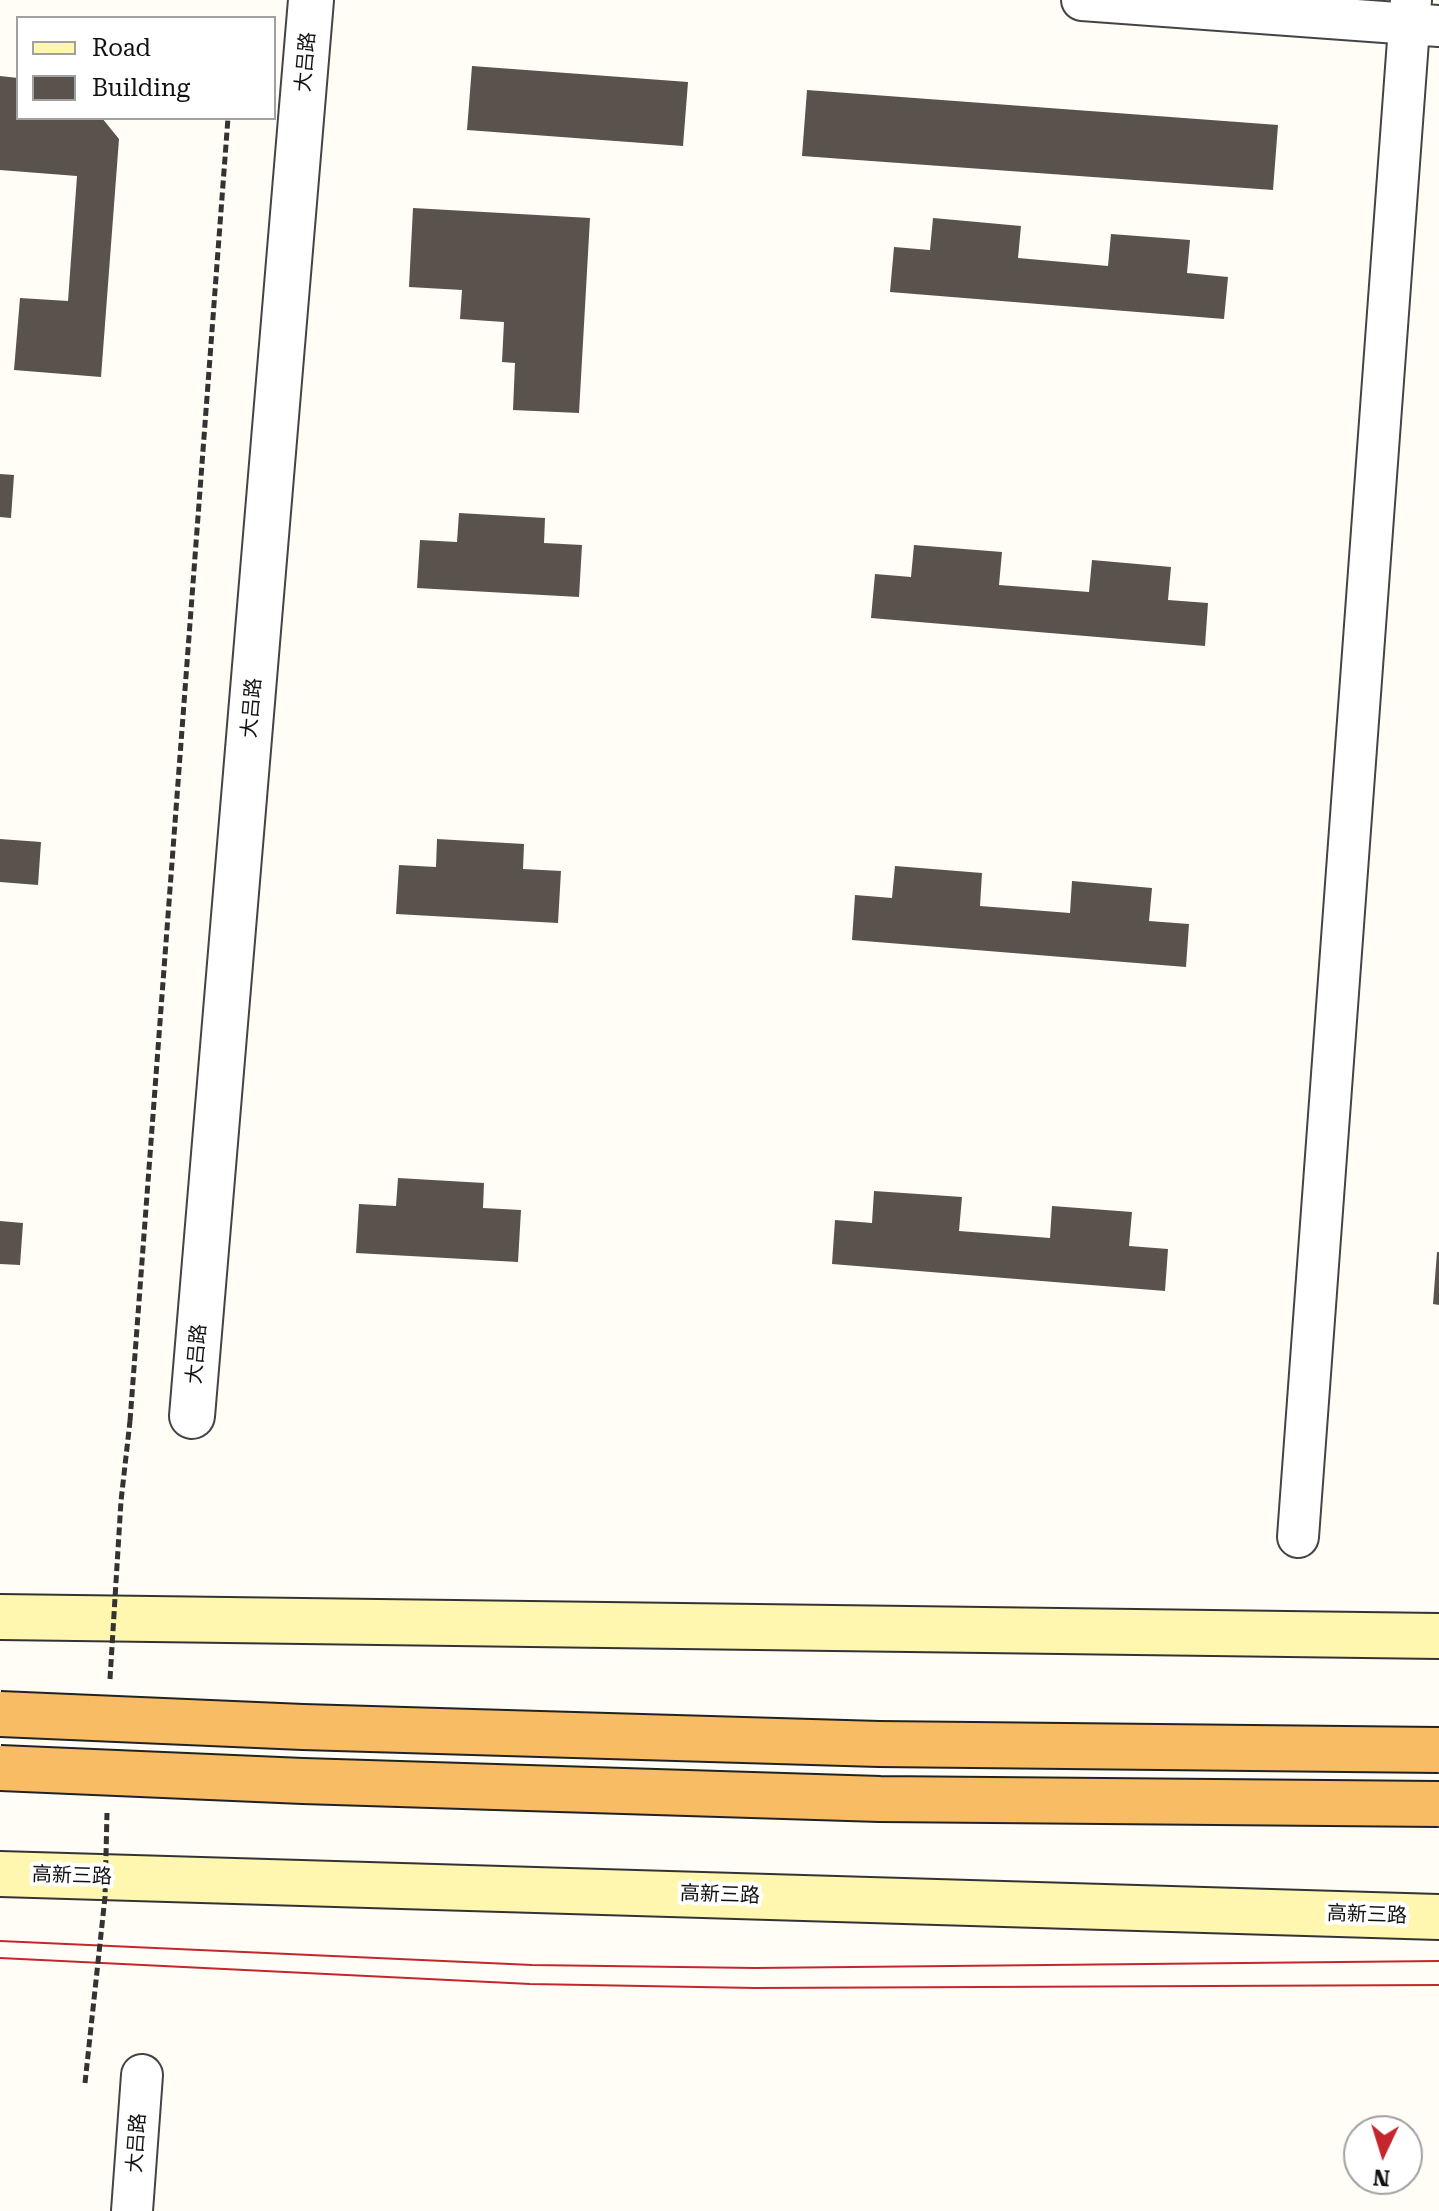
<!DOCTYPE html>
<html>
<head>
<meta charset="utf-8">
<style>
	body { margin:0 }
	#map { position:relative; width:1439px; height:2211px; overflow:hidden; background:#fffdf5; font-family:"Roboto Serif",serif }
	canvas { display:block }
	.legend { position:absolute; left:16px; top:16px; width:260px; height:104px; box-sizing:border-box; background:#fff; border:2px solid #a0a0a0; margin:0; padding:10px 14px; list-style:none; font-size:24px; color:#111 }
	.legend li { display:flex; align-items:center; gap:16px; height:40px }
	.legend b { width:40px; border:2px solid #a0a0a0 }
	.north { position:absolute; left:1343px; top:2115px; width:80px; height:80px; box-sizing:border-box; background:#fff; border:2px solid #a0a0a0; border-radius:50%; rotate:184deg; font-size:22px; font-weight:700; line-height:32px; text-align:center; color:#111 }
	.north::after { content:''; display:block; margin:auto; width:28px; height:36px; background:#c4262e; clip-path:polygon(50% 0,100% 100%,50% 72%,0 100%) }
</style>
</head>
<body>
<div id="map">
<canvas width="1439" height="2211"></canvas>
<ul class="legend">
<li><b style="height:10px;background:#fff6b0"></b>Road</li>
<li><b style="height:22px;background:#5a524d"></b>Building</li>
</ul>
<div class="north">N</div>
</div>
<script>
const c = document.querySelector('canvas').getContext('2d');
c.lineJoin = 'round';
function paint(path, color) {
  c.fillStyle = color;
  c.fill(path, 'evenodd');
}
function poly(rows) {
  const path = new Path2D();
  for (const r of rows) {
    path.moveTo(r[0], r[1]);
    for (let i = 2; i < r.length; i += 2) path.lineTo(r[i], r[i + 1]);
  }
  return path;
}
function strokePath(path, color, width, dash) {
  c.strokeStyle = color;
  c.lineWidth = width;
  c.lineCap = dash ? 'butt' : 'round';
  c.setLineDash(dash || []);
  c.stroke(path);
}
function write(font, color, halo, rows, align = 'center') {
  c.font = font + ' "Roboto Serif","Noto Sans SC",serif';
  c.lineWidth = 8;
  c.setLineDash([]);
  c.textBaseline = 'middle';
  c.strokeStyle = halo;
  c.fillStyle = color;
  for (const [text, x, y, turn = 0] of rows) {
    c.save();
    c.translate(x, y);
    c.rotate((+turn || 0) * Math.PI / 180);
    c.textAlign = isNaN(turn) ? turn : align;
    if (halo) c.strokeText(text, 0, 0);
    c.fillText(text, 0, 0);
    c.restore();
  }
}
const building = poly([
	[472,66,688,82,683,146,467,130],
	[0,76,18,78,18,118,102,118,119,139,101,377,14,370,20,298,68,301,77,176,0,170],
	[807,90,1278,125,1273,190,802,156],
	[413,208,590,218,579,413,513,410,515,363,502,362,504,322,460,319,462,290,409,287],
	[933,218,1021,226,1018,258,1108,266,1111,234,1190,240,1187,273,1228,277,1224,319,890,292,894,247,930,250],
	[0,474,14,475,11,518,0,517],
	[459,513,545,518,544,543,582,545,579,597,417,588,420,540,457,542],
	[914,545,1002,552,999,585,1089,592,1092,560,1171,567,1168,600,1208,603,1205,646,871,618,875,574,911,577],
	[0,839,41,842,38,885,0,882],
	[437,839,524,844,523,869,561,871,558,923,396,914,399,865,436,867],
	[895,866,982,873,980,906,1070,913,1072,881,1152,888,1149,921,1189,924,1186,967,852,940,855,895,892,898],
	[398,1178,484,1183,483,1208,521,1210,518,1262,356,1253,359,1204,396,1206],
	[874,1191,962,1197,959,1231,1050,1238,1052,1206,1132,1212,1129,1246,1168,1249,1165,1291,832,1264,835,1220,872,1223],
	[0,1221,23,1223,20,1265,0,1264],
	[1437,1252,1439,1252,1439,1305,1433,1304]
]);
const path = poly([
	[130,1421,228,118]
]);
const minor = poly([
	[1082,0,1439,26],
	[1298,1537,1411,0],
	[132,2211,142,2075]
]);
const tertiary = poly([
	[192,1416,311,0]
]);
const secondary = poly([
	[0,1617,1439,1636],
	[0,1874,1439,1917]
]);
const tram = poly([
	[0,1941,532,1965,755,1968,1439,1961],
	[0,1958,530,1984,755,1988,1439,1985]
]);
const pathBridge = poly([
	[110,1679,121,1501,130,1421],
	[85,2083,105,1897,107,1813]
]);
const trunkBridge = poly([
	[0,1714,303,1727,879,1744,1439,1750],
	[0,1768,303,1781,880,1799,1439,1804]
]);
const streetNames = [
	["大吕路",306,62,-85],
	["大吕路",252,708,-85],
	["大吕路",197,1354,-85],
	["高新三路",72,1876,2],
	["高新三路",720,1895,2],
	["高新三路",1367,1915,2],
	["大吕路",137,2143,-86]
];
paint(building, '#5a524d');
strokePath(minor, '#444', 44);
strokePath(tertiary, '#444', 48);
strokePath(secondary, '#333', 48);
strokePath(path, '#333', 5, [8, 4]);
strokePath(minor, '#fff', 40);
strokePath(tertiary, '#fff', 44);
strokePath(secondary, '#fff6b0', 44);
strokePath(tram, '#c4262e', 2);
strokePath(trunkBridge, '#222', 48, []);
strokePath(pathBridge, '#333', 5, [8, 4]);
strokePath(trunkBridge, '#f7bc64', 44);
write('20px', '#111', '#fff', streetNames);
</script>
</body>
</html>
